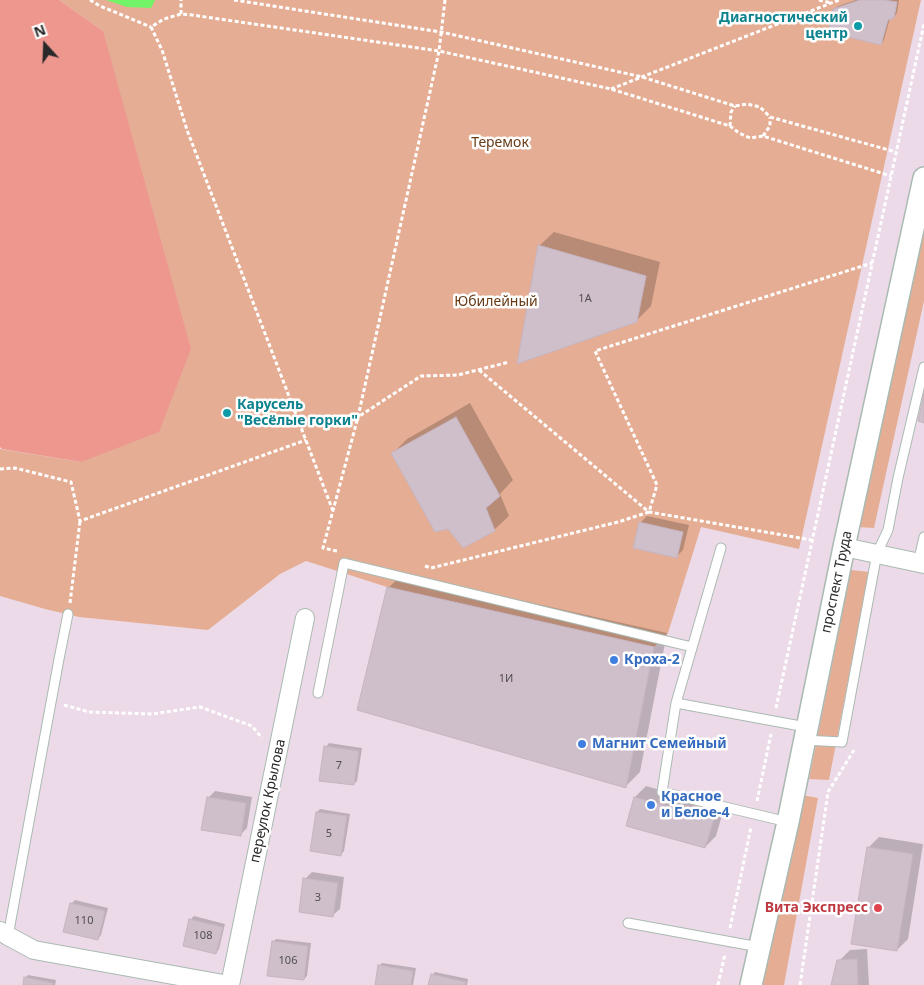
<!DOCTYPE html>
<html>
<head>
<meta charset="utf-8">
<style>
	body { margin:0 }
	#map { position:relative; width:924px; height:985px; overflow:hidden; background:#ecdae8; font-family:"Noto Sans",sans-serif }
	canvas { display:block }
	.north { position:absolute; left:20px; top:20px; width:50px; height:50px; -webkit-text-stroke:4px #fff; paint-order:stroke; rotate:340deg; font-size:14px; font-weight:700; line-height:20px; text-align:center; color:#292929 }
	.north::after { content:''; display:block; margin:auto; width:18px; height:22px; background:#292929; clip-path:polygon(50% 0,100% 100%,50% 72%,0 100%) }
</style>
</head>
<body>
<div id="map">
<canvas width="924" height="985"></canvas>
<div class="north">N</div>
</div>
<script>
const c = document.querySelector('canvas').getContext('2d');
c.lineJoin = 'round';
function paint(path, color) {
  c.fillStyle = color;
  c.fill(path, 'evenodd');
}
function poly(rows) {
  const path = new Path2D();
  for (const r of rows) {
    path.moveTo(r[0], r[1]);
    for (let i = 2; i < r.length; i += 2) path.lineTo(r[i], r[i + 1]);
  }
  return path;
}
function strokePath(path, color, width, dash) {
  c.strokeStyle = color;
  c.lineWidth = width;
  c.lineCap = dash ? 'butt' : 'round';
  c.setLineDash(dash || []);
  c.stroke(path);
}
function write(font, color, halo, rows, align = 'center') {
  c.font = font + ' "Noto Sans",sans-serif';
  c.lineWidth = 5;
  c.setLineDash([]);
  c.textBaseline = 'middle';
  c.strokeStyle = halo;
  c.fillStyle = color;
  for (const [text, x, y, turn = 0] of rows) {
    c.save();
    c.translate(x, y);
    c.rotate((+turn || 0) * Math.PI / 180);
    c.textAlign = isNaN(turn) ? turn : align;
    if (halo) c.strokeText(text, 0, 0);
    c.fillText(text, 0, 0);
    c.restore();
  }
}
const green = poly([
	[59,0,921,0,799,549,701,527,668,633,654,647,387,587,306,561,280,574,208,630,79,617,45,609,0,596,0,449,81,462,103,31],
	[924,224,924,301,874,528,857,527],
	[851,570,869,572,829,780,809,779],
	[797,794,818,798,784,985,760,985]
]);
const pitch = poly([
	[0,0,59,0,103,31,191,349,159,432,81,462,2,449,0,447]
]);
const water = poly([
	[106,0,155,0,151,8,127,7]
]);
const shadow = poly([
	[856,0,899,0,897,13,894,17,890,18,884,40,881,44,834,10,838,6],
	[554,232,660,262,651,306,636,321,539,246],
	[470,403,513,480,500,494,509,516,494,530,393,453,407,439],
	[647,516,689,525,683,550,676,557,640,523],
	[403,574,667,633,640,772,626,786,388,588],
	[329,743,362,748,357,781,354,784,326,747],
	[646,786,724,808,716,836,705,847,627,826,635,797],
	[215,791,252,797,247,828,240,835,208,798],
	[320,809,350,814,344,851,341,855,317,812],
	[879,837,923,844,908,939,897,950,868,848],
	[312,872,344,877,340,909,332,916,305,879],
	[75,900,108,908,101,935,98,939,71,904],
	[194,916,225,924,219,949,216,953,191,919],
	[276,939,311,943,307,976,304,979,273,942],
	[867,949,869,985,833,985,839,961,850,950],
	[382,963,416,968,413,985,376,985,379,966],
	[435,972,468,979,467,985,429,985,432,975],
	[28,975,56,980,55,985,24,985,25,978]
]);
const building = poly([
	[860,0,884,0,897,2,894,18,888,20,881,45,828,32,833,9,860,0],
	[538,245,646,276,637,322,517,364,538,245],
	[924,393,924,423,918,421,924,393],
	[456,417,500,496,486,508,495,531,463,548,448,529,435,532,391,453,456,417],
	[639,522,683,532,677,558,633,548,639,522],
	[387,587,654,647,626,788,357,710,387,587],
	[324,746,359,751,354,785,319,781,324,746],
	[207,797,246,803,241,836,201,830,207,797],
	[634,797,714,819,705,848,626,826,634,797],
	[316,812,347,816,341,856,310,851,316,812],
	[867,847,913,854,897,951,851,944,867,847],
	[303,878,338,883,333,917,299,912,303,878],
	[70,903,105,911,98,940,63,932,70,903],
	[189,919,223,927,216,954,183,946,189,919],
	[272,941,308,946,304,980,267,976,272,941],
	[857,959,858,985,831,985,837,960,857,959],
	[378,965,413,971,411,985,375,985,378,965],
	[431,974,466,982,465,985,428,985,431,974],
	[24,977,53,983,53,985,23,985,24,977]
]);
const path = poly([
	[90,0,100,6,151,27],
	[234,0,441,32,642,77,735,106,747,104,760,107,770,117,896,152],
	[445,0,439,51,358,417,421,376,458,375,509,362],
	[819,0,831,3],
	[181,14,181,0],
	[611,89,839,0],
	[730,126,731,112,735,106],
	[763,136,770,126,770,117],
	[479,370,649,512,812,540],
	[0,469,15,468,71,482,80,521,306,440],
	[333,511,187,130,162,50,151,27,164,19,181,14,192,15,439,51,611,89,730,126,739,133,750,138,763,136,891,176],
	[337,551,323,548,358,417],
	[425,566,431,568,618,522,649,512,657,485,595,351,872,263],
	[70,603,80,521],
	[64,705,89,712,152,714,200,707,252,726,262,738],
	[776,708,924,24],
	[757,801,771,734],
	[730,928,751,827],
	[718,985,725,954],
	[800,985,828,792,854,750]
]);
const service = poly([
	[918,563,924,537],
	[318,693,344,563,692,647],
	[676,703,721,548],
	[804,740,842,742,877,553,888,530,898,478,924,367],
	[788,822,662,792,676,703,806,727],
	[628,923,759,947],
	[8,936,59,659,68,614]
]);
const minor = poly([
	[844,547,924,564],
	[0,931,8,936,34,950,229,985],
	[230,985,305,618]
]);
const tertiary = poly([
	[751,985,788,822,844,547,924,178]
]);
const markers = [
	[858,26,5,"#0f9aa8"],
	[227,413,5,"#0f9aa8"],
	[614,660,5,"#3f7fe0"],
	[582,744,5,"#3f7fe0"],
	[651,805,5,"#3f7fe0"],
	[878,908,5,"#e0444e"]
];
const numberNames = [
	["1А",585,299],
	["1И",506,679],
	["7",339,766],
	["5",329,834],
	["3",318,898],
	["110",84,921],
	["108",203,936],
	["106",288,961]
];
const cultureNames = [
	["Диагностический",848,18],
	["центр",848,34],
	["Карусель",237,405,"left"],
	["\"Весёлые горки\"",237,421,"left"]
];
const parkNames = [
	["Теремок",500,143],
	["Юбилейный",496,302]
];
const streetNames = [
	["проспект Труда",837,582,-78],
	["переулок Крылова",268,801,-78]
];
const shopNames = [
	["Кроха-2",624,660],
	["Магнит Семейный",592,744],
	["Красное",661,797],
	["и Белое-4",661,813]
];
const healthNames = [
	["Вита Экспресс",868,908]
];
paint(green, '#e5ae94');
paint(pitch, '#ed978f');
paint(water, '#72f368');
paint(shadow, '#0003');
paint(building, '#cebfca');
strokePath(building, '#c7b4c1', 1);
strokePath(service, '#aabab2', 11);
strokePath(minor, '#aabab2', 20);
strokePath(tertiary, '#aabab2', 24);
strokePath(path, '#fff', 3, [4, 2.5]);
strokePath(service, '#fff', 9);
strokePath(minor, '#fff', 18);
strokePath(tertiary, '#fff', 21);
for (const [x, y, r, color] of markers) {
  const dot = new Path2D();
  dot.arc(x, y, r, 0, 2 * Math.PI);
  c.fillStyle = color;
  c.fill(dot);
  strokePath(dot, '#fff', 2);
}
write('11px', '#524e51', null, numberNames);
write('bold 14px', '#0d838f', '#fff', cultureNames, 'right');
write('14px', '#683c17', '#fff', parkNames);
write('14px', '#292929', '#fff', streetNames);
write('bold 14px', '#366cbe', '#fff', shopNames, 'left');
write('bold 14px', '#be3a42', '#fff', healthNames, 'right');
</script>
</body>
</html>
